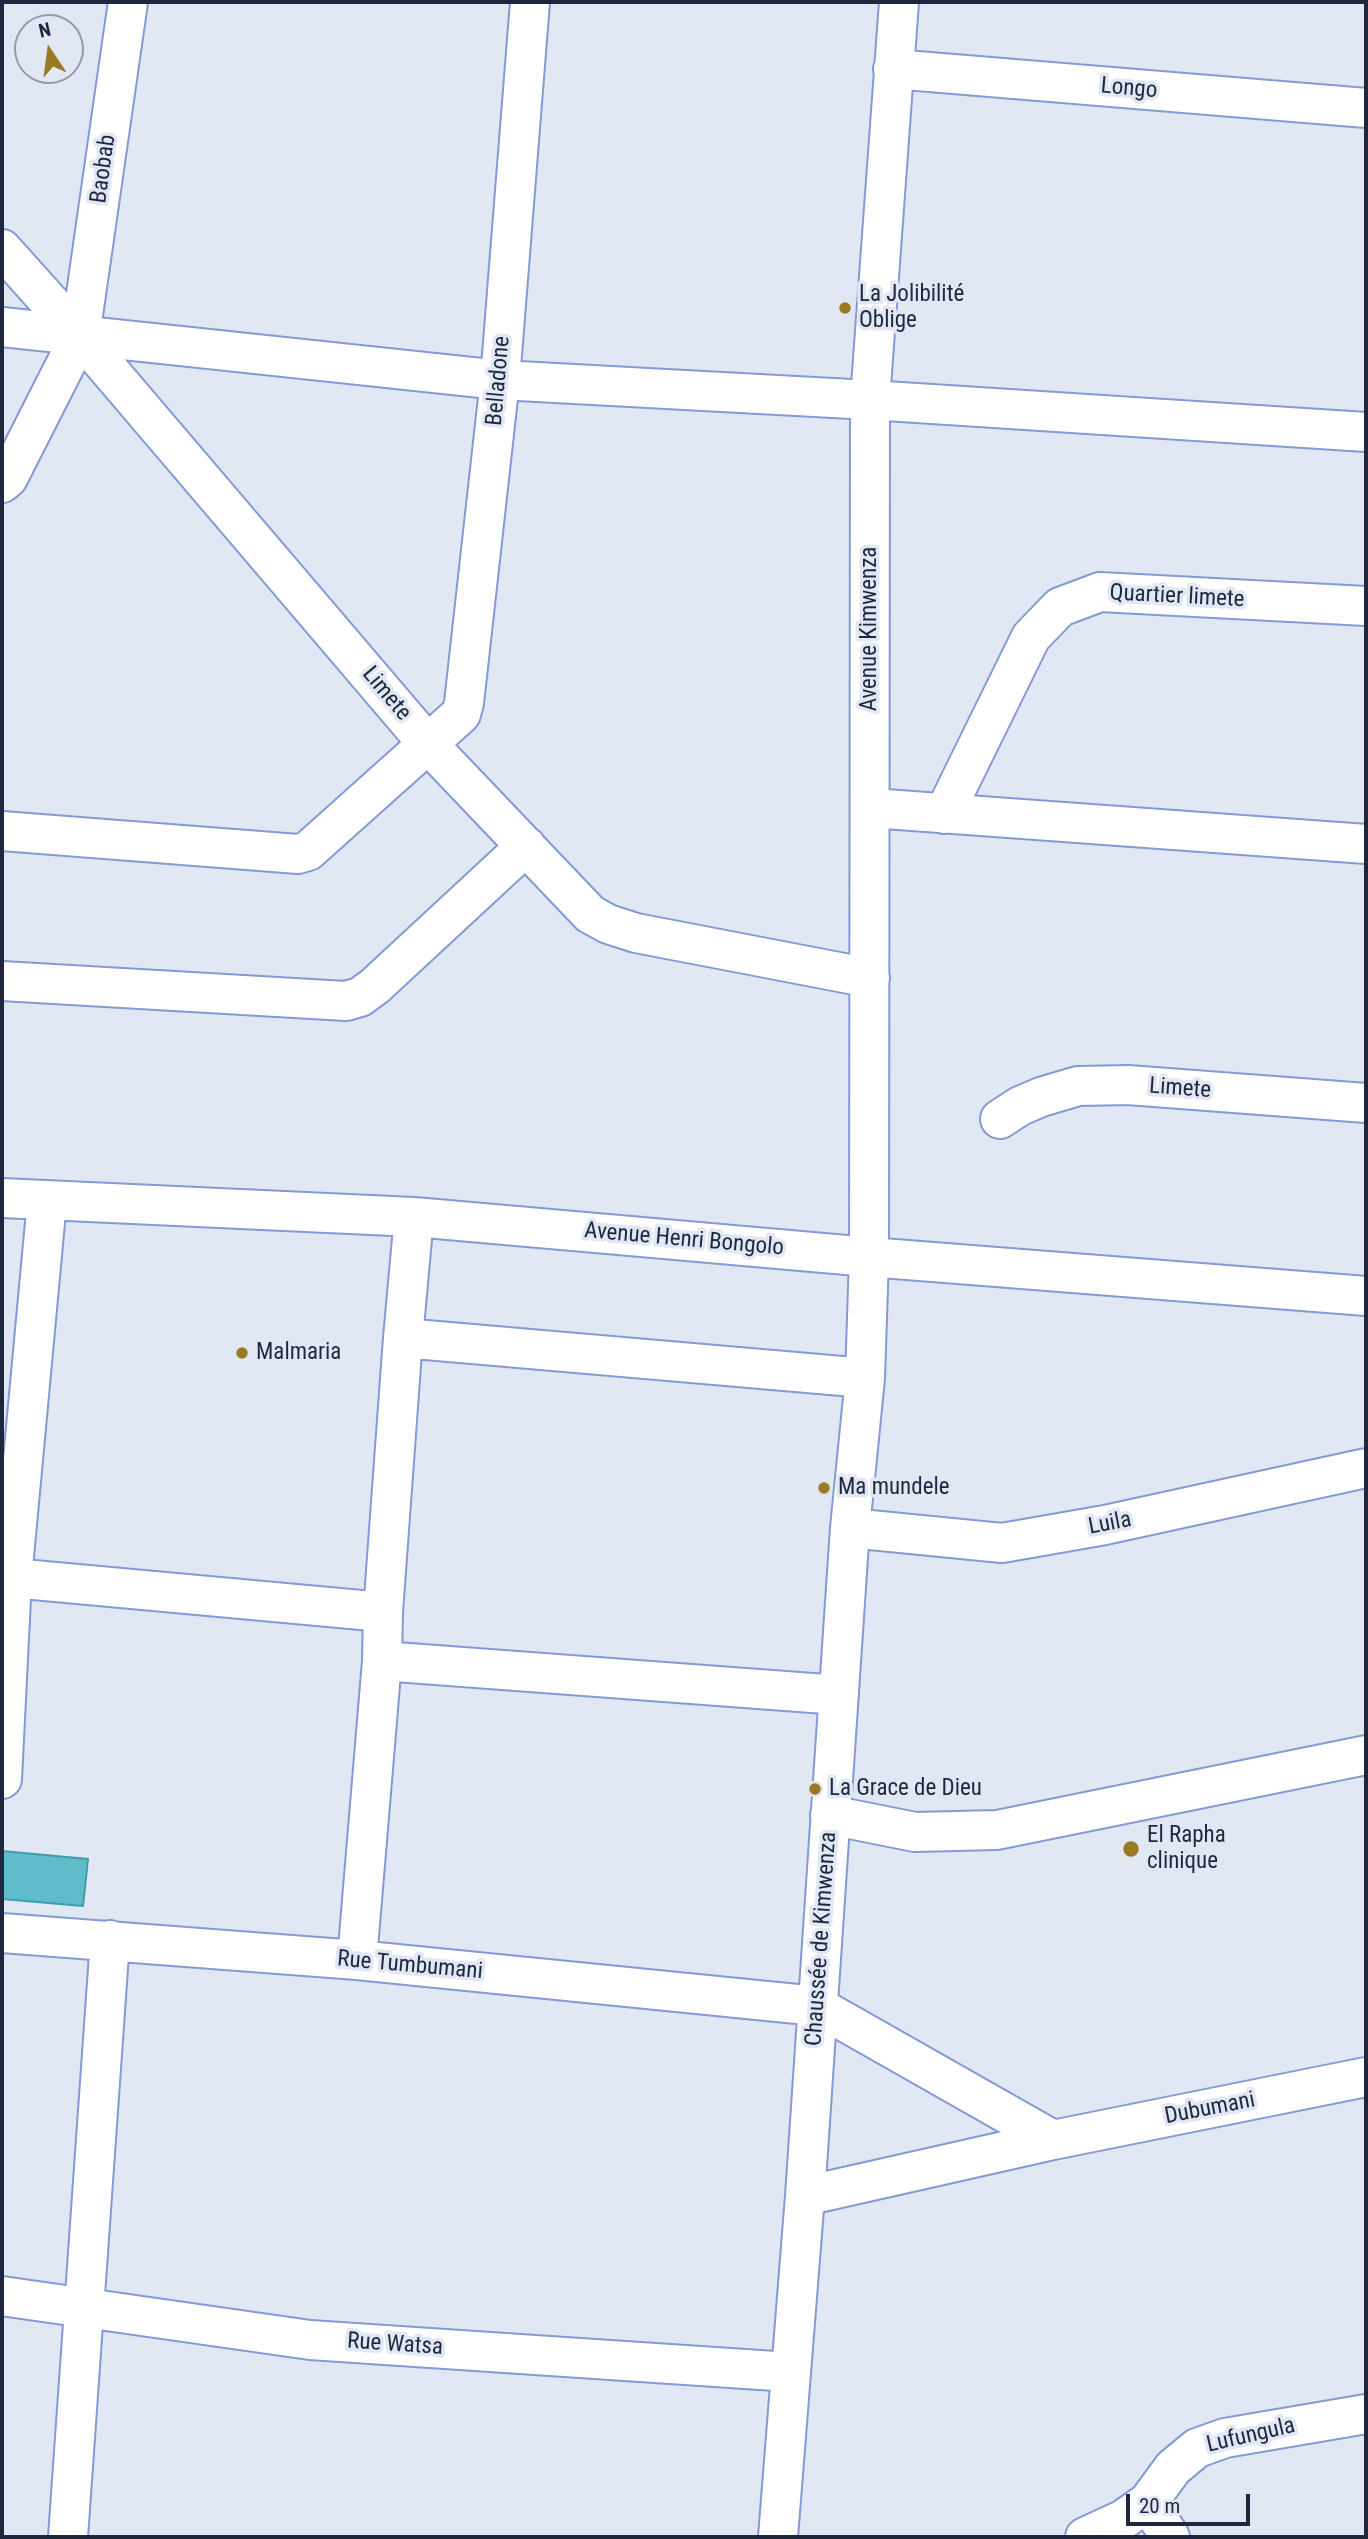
<!DOCTYPE html>
<html>
<head>
<meta charset="utf-8">
<style>
	body { margin:0 }
	#map { position:relative; width:1368px; height:2539px; overflow:hidden; background:#e2e7f4; font-family:"Roboto Condensed",sans-serif }
	canvas { display:block }
	.frame { position:absolute; inset:0; border:4px solid #1e273e; pointer-events:none }
	.north { position:absolute; left:14px; top:14px; width:70px; height:70px; box-sizing:border-box; background:#e2e7f4; border:2px solid #949aab; border-radius:50%; rotate:347deg; font-size:19px; font-weight:700; line-height:28px; text-align:center; color:#1e273e }
	.north::after { content:''; display:block; margin:auto; width:24px; height:32px; background:#9a7a24; clip-path:polygon(50% 0,100% 100%,50% 72%,0 100%) }
	.scale { position:absolute; left:1126px; top:2494px; width:124px; height:32px; box-sizing:border-box; border:4px solid #1e273e; border-top:0; padding-left:9px; font-size:21px; line-height:24px; white-space:nowrap; color:#1e273e; -webkit-text-stroke:5px #e2e7f4; paint-order:stroke }
</style>
</head>
<body>
<div id="map">
<canvas width="1368" height="2539"></canvas>
<div class="frame"></div>
<div class="north">N</div>
<div class="scale">20 m</div>
</div>
<script>
const c = document.querySelector('canvas').getContext('2d');
c.lineJoin = 'round';
function paint(path, color) {
  c.fillStyle = color;
  c.fill(path, 'evenodd');
}
function poly(rows) {
  const path = new Path2D();
  for (const r of rows) {
    path.moveTo(r[0], r[1]);
    for (let i = 2; i < r.length; i += 2) path.lineTo(r[i], r[i + 1]);
  }
  return path;
}
function strokePath(path, color, width, dash) {
  c.strokeStyle = color;
  c.lineWidth = width;
  c.lineCap = dash ? 'butt' : 'round';
  c.setLineDash(dash || []);
  c.stroke(path);
}
function write(font, color, halo, rows, align = 'center') {
  c.font = font + ' "Roboto Condensed",sans-serif';
  c.lineWidth = 7;
  c.setLineDash([]);
  c.textBaseline = 'middle';
  c.strokeStyle = halo;
  c.fillStyle = color;
  for (const [text, x, y, turn = 0] of rows) {
    c.save();
    c.translate(x, y);
    c.rotate((+turn || 0) * Math.PI / 180);
    c.textAlign = isNaN(turn) ? turn : align;
    if (halo) c.strokeText(text, 0, 0);
    c.fillText(text, 0, 0);
    c.restore();
  }
}
const building = poly([
	[2,1851,88,1859,83,1906,2,1899,2,1851]
]);
const minor = poly([
	[893,69,1366,108],
	[2,249,80,336,427,743,590,914,608,924,636,933,870,978],
	[2,327,500,380,870,400,1366,432],
	[2,483,8,478,80,336,128,2],
	[871,808,1366,844],
	[944,814,1031,637,1060,607,1100,592,1366,606],
	[2,831,298,854,308,851,461,714,464,703,500,380,530,2],
	[2,981,346,1001,360,997,375,986,526,846],
	[1000,1119,1020,1106,1041,1097,1078,1086,1128,1085,1366,1103],
	[2,1198,414,1217,869,1257,1366,1296],
	[403,1338,865,1378],
	[850,1528,1002,1543,1105,1525,1366,1468],
	[12,1578,383,1612],
	[382,1661,839,1695],
	[2,1779,12,1578,47,1201],
	[830,1815,915,1832,997,1830,1366,1755],
	[2,1933,357,1960,817,2006,1053,2140],
	[357,1960,382,1661,383,1612,403,1338,414,1217],
	[805,2196,1053,2140,1366,2077],
	[2,2296,310,2340,790,2372],
	[1148,2502,1170,2537],
	[68,2537,110,1940],
	[778,2537,805,2196,850,1528,865,1378,869,1257,870,400,899,2],
	[1085,2537,1124,2519,1148,2502,1173,2468,1197,2448,1225,2438,1366,2414]
]);
const markers = [
	[845,308,7,"#9a7a24"],
	[242,1353,7,"#9a7a24"],
	[824,1488,7,"#9a7a24"],
	[815,1789,7,"#9a7a24"],
	[1131,1849,9,"#9a7a24"]
];
const streetNames = [
	["Longo",1129,89,5],
	["Baobab",104,169,-82],
	["Belladone",499,381,-85],
	["Quartier limete",1177,597,3],
	["Avenue Kimwenza",870,629,-90],
	["Limete",386,694,50],
	["Limete",1180,1089,4],
	["Avenue Henri Bongolo",684,1240,5],
	["Luila",1110,1524,-11],
	["Chaussée de Kimwenza",822,1939,-86],
	["Rue Tumbumani",410,1966,5],
	["Dubumani",1210,2109,-11],
	["Rue Watsa",395,2345,4],
	["Lufungula",1251,2436,-13]
];
const poiNames = [
	["La Jolibilité",859,295],
	["Oblige",859,321],
	["Malmaria",256,1353],
	["Ma mundele",838,1488],
	["La Grace de Dieu",829,1789],
	["El Rapha",1147,1836],
	["clinique",1147,1862]
];
paint(building, '#5fbdcb');
strokePath(building, '#3d9eab', 2);
strokePath(minor, '#839ad5', 42);
strokePath(minor, '#fff', 38);
for (const [x, y, r, color] of markers) {
  const dot = new Path2D();
  dot.arc(x, y, r, 0, 2 * Math.PI);
  c.fillStyle = color;
  c.fill(dot);
  strokePath(dot, '#e2e7f4', 2.5);
}
write('23px', '#1e273e', '#e2e7f4', streetNames);
write('23px', '#1e273e', '#e2e7f4', poiNames, 'left');
</script>
</body>
</html>
